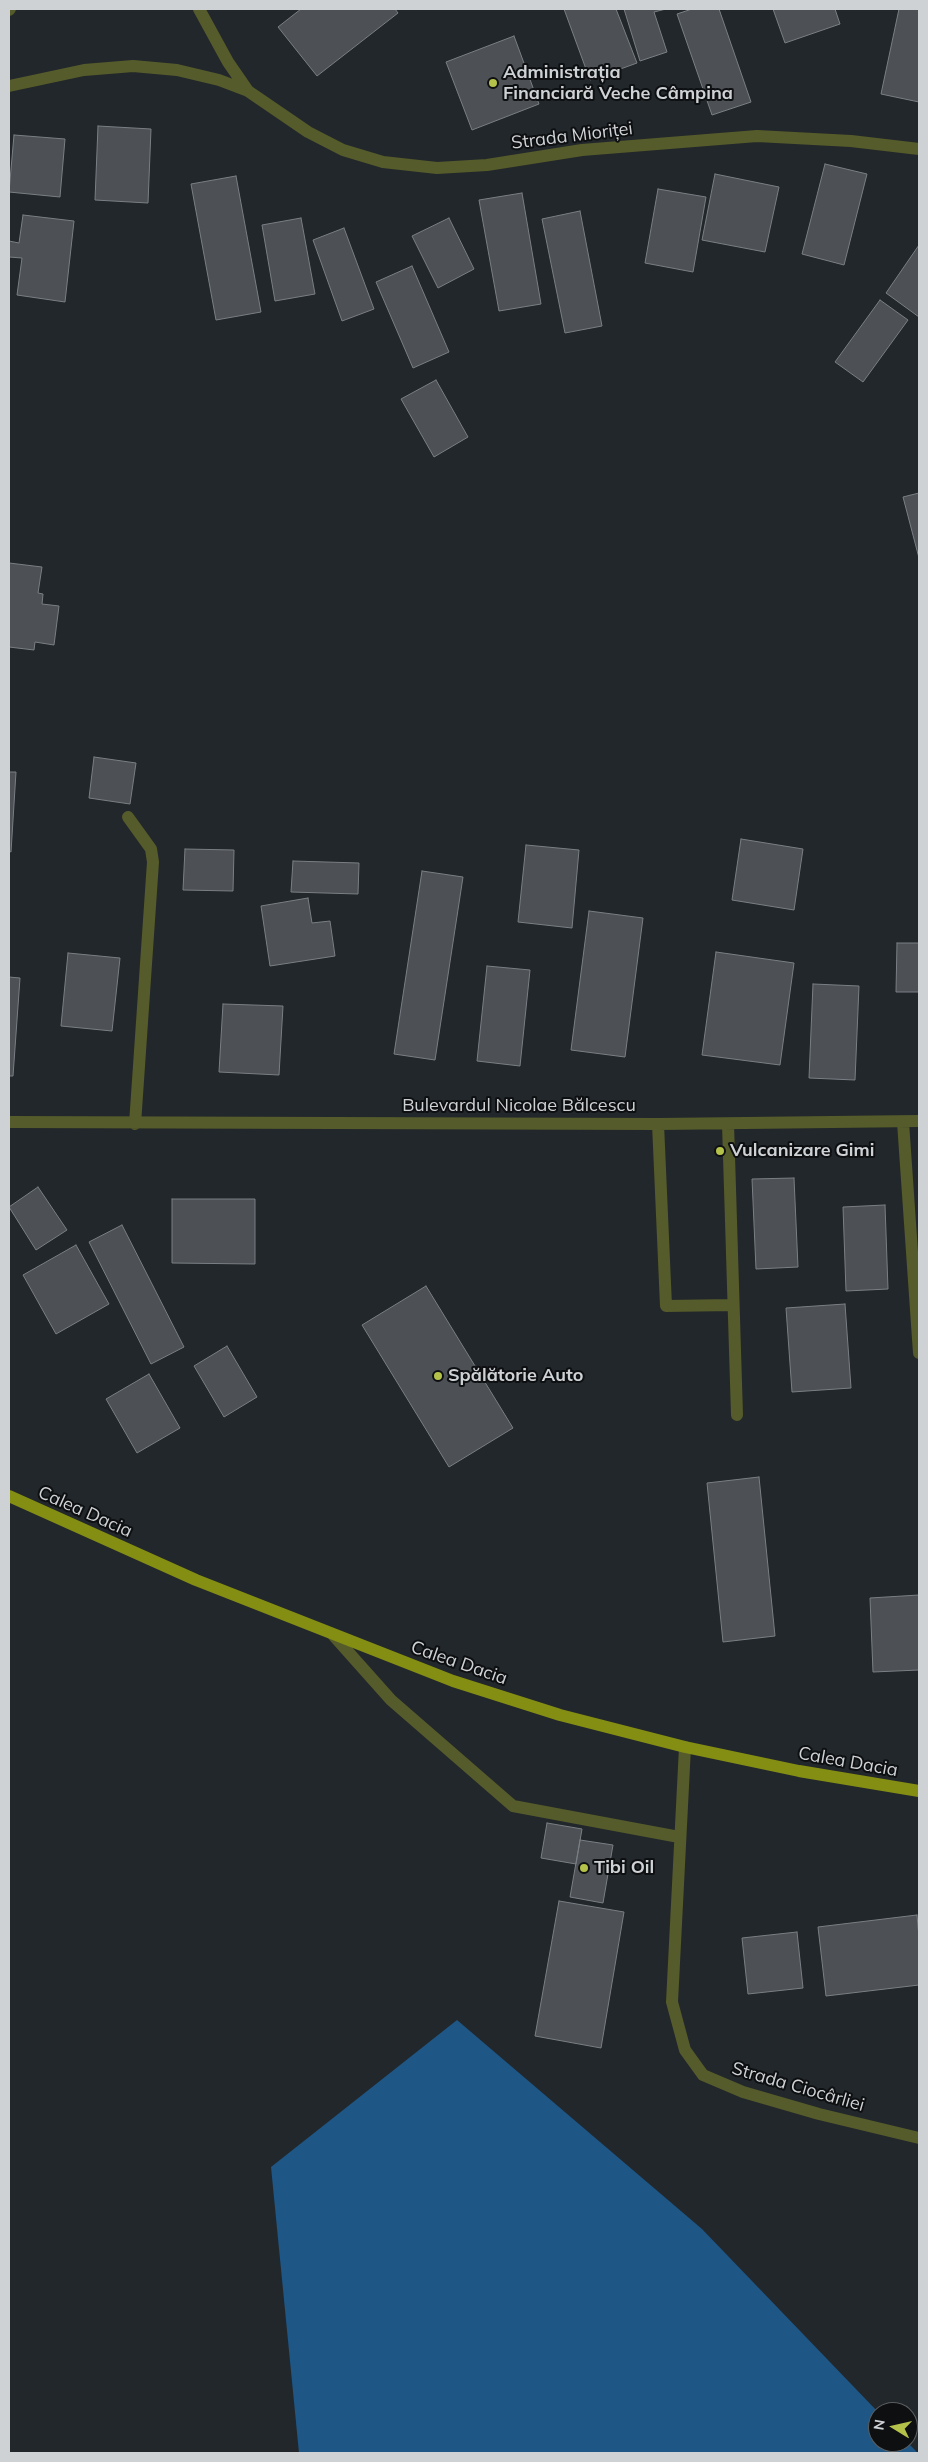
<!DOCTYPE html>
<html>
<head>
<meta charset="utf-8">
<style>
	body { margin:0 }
	#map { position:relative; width:928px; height:2462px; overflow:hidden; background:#22272b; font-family:Mulish,sans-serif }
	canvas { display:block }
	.frame { position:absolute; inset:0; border:10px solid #cfd2d5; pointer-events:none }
	.north { position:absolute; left:868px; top:2402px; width:50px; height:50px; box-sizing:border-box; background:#0d0f11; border:1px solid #5b5d5f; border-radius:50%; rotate:279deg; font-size:14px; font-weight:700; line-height:20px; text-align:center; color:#cfd2d5 }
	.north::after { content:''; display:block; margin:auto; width:18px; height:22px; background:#b5c249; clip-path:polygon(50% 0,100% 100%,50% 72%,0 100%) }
</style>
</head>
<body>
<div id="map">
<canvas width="928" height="2462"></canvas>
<div class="frame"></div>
<div class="north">N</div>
</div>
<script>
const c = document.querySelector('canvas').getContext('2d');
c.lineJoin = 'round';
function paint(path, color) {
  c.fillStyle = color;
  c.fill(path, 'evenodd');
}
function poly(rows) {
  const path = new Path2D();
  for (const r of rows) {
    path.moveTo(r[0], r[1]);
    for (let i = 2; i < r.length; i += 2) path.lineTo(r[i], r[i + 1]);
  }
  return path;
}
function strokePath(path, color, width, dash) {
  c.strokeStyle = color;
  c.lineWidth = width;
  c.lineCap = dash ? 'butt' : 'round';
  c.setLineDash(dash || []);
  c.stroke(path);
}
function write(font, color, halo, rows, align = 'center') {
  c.font = font + ' Mulish,sans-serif';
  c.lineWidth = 4;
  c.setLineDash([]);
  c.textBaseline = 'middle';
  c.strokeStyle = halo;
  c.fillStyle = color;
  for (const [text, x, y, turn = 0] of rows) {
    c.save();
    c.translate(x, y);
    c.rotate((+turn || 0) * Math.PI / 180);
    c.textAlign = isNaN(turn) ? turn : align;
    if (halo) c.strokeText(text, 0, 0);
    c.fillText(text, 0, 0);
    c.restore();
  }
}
const forest = poly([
	[457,2020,702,2229,878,2412,878,2442,907,2442,918,2453,299,2453,271,2167]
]);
const building = poly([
	[301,9,395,9,398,13,317,76,278,27,301,9],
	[564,9,616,9,637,63,590,80,564,9],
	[624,9,666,9,654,12,667,52,640,61,624,9],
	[692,9,719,9,751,102,712,115,677,14,692,9],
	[773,9,835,9,840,24,785,43,773,9],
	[899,9,919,9,919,102,881,94,899,9],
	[514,36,539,104,472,130,446,62,514,36],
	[98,126,151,129,148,203,95,200,98,126],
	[14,135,65,139,60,197,9,192,14,135],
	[825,164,867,174,844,265,802,254,825,164],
	[715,174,779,187,765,252,702,240,715,174],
	[236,176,261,312,216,320,191,184,236,176],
	[658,189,706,197,693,272,645,263,658,189],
	[522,193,541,304,499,311,479,200,522,193],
	[580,211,602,326,565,333,542,219,580,211],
	[23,215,74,221,65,302,17,295,22,258,9,257,9,241,19,243,23,215],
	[301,218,315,294,275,301,262,225,301,218],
	[449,218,474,269,438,288,412,236,449,218],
	[344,228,374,309,342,321,313,240,344,228],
	[919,245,919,317,886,293,919,245],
	[412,266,449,352,413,368,376,282,412,266],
	[880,300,908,320,863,382,835,362,880,300],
	[436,380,468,437,434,457,401,399,436,380],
	[919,493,919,558,903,497,919,493],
	[9,563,42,567,38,593,43,594,42,604,59,606,54,645,35,642,34,650,9,647,9,563],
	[94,757,136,763,130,804,89,798,94,757],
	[9,772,16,772,11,852,9,851,9,772],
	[741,839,803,849,794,910,732,900,741,839],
	[526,845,579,850,572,928,518,922,526,845],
	[185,849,234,850,233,891,183,890,185,849],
	[293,861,359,863,358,894,291,892,293,861],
	[422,871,463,877,435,1060,394,1054,422,871],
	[308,898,312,923,330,921,335,956,270,966,261,906,308,898],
	[589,911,643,918,625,1057,571,1050,589,911],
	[897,943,919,943,919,992,896,992,897,943],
	[716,952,794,963,780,1065,702,1055,716,952],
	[68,953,120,958,112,1031,61,1026,68,953],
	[487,966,530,970,520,1066,477,1061,487,966],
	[9,977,20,978,13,1076,9,1076,9,977],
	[813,984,859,986,855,1080,809,1078,813,984],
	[223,1004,283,1006,279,1075,219,1072,223,1004],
	[794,1178,798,1267,756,1269,752,1179,794,1178],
	[38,1187,67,1230,36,1250,9,1207,38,1187],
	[172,1199,255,1199,255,1264,172,1263,172,1199],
	[885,1205,888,1289,846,1291,843,1207,885,1205],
	[122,1225,184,1347,151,1364,89,1242,122,1225],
	[76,1245,109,1304,56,1334,23,1275,76,1245],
	[426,1286,513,1428,449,1467,362,1325,426,1286],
	[845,1304,851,1388,792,1392,786,1308,845,1304],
	[227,1346,257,1397,224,1417,194,1366,227,1346],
	[149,1374,180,1428,137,1453,106,1399,149,1374],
	[759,1477,775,1636,723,1642,707,1483,759,1477],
	[919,1595,919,1670,873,1672,870,1598,919,1595],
	[547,1823,582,1829,576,1864,541,1858,547,1823],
	[580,1840,613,1845,603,1903,570,1897,580,1840],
	[559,1901,624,1912,601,2048,535,2036,559,1901],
	[917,1915,919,1937,919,1985,826,1996,818,1927,917,1915],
	[797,1932,803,1988,748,1994,742,1938,797,1932]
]);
const minor = poly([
	[199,9,228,62,248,91],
	[9,10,10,9],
	[9,86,84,70,133,66,177,70,219,80,248,91,308,132,343,150,383,162,437,168,487,165,582,150,757,136,851,141,919,149],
	[128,817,151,849,153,862,135,1124],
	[9,1122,658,1124,919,1121],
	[903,1122,919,1353],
	[658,1124,666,1306,733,1305],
	[728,1124,737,1415],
	[334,1636,391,1700,513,1806,679,1837],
	[685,1747,672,2002,685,2050,703,2075,743,2092,819,2114,919,2138]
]);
const major = poly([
	[9,1496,196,1580,453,1681,560,1715,685,1747,799,1771,919,1791]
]);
const markers = [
	[493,83,5,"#b5c249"],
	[720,1151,5,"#b5c249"],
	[438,1376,5,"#b5c249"],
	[584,1868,5,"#b5c249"]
];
const poiNames = [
	["Administrația",503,73],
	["Financiară Veche Câmpina",503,94],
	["Vulcanizare Gimi",730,1151],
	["Spălătorie Auto",448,1376],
	["Tibi Oil",594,1868]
];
const streetNames = [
	["Strada Mioriței",572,136,-7],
	["Bulevardul Nicolae Bălcescu",519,1106],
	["Calea Dacia",85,1512,24],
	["Calea Dacia",459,1663,19],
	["Calea Dacia",848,1762,10],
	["Strada Ciocârliei",798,2087,16]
];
paint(forest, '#1e5686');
paint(building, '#4d5156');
strokePath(building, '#7a7f85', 1);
strokePath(minor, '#555b2a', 12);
strokePath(major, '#848e13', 12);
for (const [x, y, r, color] of markers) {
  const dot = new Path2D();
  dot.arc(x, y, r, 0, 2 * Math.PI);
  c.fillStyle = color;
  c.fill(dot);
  strokePath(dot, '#0d0f11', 2);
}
write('bold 18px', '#cfd2d5', '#0d0f11', poiNames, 'left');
write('18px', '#cfd2d5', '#0d0f11', streetNames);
</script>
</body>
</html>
